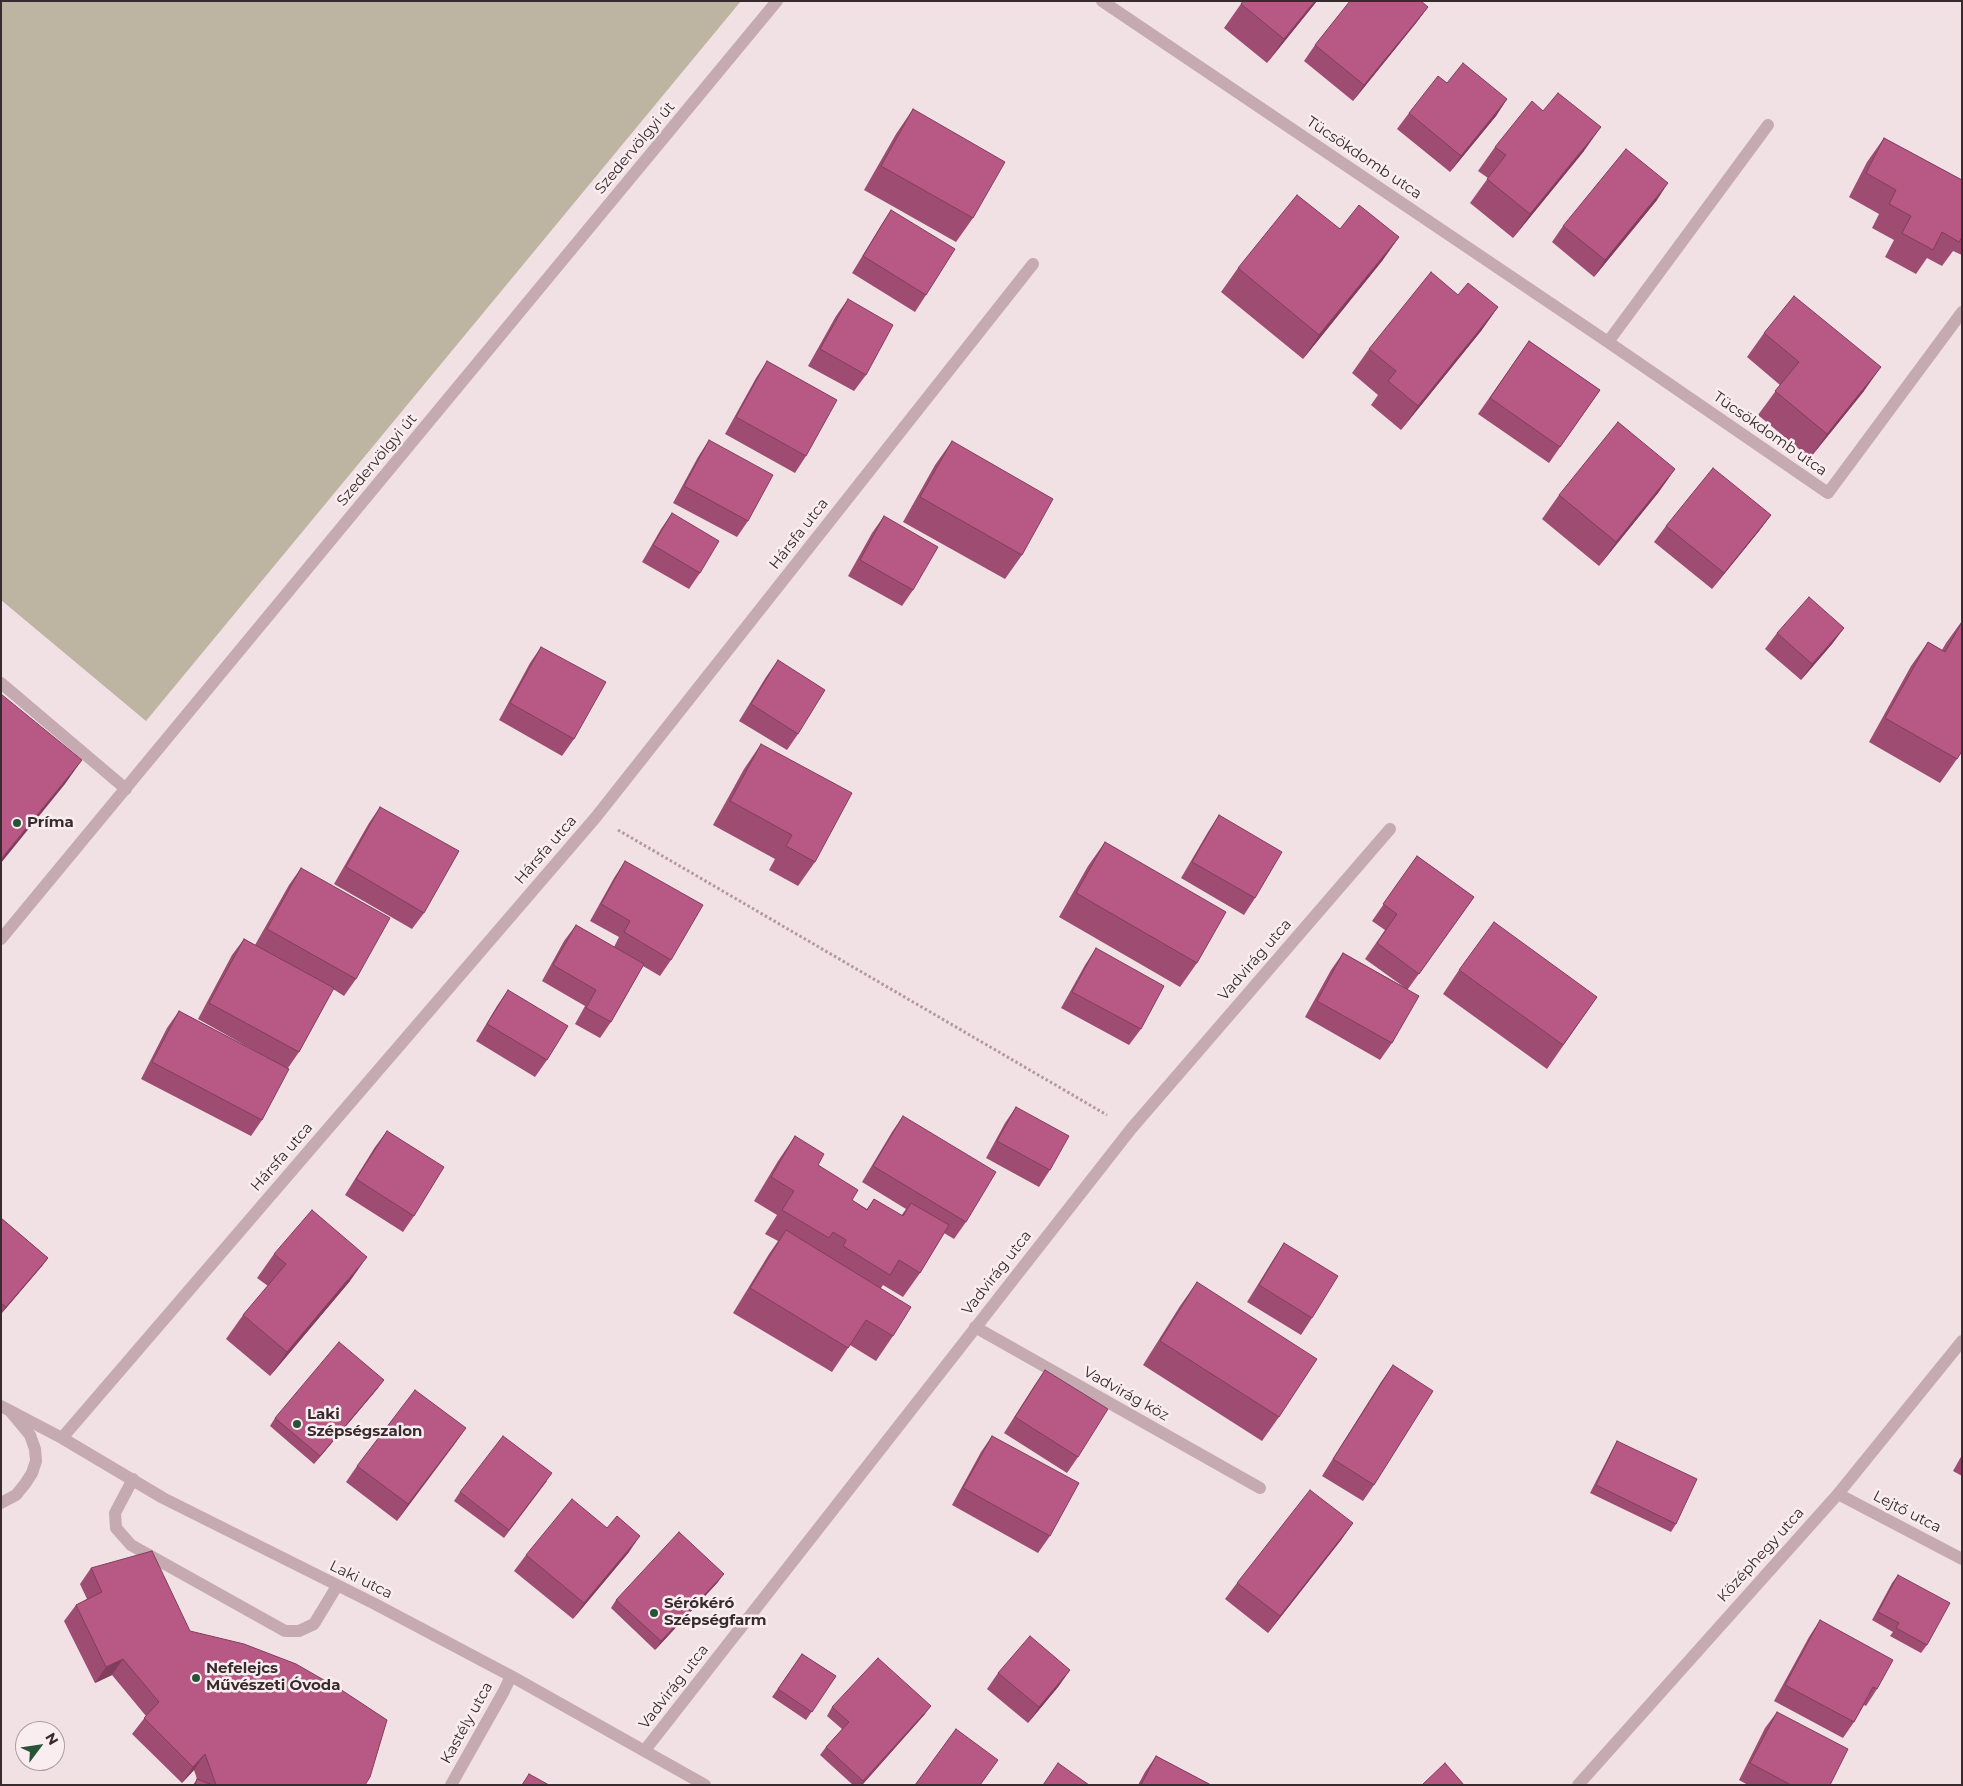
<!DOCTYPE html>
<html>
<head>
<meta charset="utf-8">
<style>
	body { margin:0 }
	#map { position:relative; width:1963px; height:1786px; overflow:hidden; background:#f1e1e4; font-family:Montserrat,sans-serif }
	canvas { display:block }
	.frame { position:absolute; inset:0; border:2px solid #372b30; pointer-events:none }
	.north { position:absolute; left:15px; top:1721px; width:50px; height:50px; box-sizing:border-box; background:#f9edef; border:1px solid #ab9fa3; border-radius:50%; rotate:59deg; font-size:14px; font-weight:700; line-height:20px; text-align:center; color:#372b30 }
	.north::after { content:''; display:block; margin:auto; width:18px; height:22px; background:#265436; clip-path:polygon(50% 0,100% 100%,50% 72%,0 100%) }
</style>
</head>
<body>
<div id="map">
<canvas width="1963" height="1786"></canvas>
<div class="frame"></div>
<div class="north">N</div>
</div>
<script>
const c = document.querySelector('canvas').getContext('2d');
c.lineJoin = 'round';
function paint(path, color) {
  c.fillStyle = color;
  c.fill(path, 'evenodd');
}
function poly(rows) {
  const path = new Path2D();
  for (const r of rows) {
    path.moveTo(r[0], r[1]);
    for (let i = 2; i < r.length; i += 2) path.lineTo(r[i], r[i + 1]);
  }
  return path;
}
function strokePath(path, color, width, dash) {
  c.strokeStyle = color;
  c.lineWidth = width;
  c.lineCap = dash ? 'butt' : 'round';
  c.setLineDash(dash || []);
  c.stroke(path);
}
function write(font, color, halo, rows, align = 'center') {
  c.font = font + ' Montserrat,sans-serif';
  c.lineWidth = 5;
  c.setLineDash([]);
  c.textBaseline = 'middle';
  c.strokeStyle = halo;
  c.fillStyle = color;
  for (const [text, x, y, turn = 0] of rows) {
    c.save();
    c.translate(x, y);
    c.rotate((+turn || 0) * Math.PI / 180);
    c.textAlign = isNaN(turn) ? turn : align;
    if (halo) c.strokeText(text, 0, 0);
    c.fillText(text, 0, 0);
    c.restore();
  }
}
const green = poly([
	[1,1,741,1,146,721,1,600]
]);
const path = poly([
	[618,830,1107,1115]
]);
const service = poly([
	[1,683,126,789],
	[133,1479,115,1513,116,1528,131,1545,285,1631,299,1631,314,1624,337,1586],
	[1,1503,16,1495,25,1484,32,1473,36,1461,35,1449,30,1435,10,1411]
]);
const minor = poly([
	[1102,1,1608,342,1828,493,1962,312],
	[1608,342,1768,125],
	[1,939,777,1],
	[975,1327,1260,1488],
	[1,1406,62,1438,163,1498,375,1604,511,1676,705,1785],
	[62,1438,596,817,1033,264],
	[1838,1494,1962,1559],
	[645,1750,1131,1129,1390,829],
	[451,1785,504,1691,511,1676],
	[1578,1785,1838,1494,1962,1341]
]);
const wall = poly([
	[1243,1,1317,1,1267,63,1224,28],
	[1428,7,1416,23,1353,101,1304,61,1315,45],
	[1447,83,1507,99,1496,116,1450,172,1397,129,1409,113],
	[913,109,973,218,956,242,864,190,896,134],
	[1884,138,1962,180,1962,255,1953,251,1942,266,1927,258,1916,274,1885,257,1894,240,1872,228,1879,214,1849,197,1867,162],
	[1495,147,1584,151,1513,238,1470,203,1488,178,1478,171],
	[1657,200,1594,277,1552,242,1563,226],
	[891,210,926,295,915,312,852,273,880,227],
	[1340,229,1399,237,1382,261,1303,359,1221,292,1238,268],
	[1458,295,1498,307,1481,331,1401,430,1371,405,1378,395,1352,373,1369,349],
	[848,299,866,375,854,391,808,366,836,316],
	[1764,333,1864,391,1810,458,1758,415,1780,385,1747,357],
	[1529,341,1600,390,1549,463,1478,414],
	[767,361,806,456,795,473,725,434,756,378],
	[709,440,748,521,737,537,673,503,698,457],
	[952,441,1022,555,1005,579,903,522,935,465],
	[1675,469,1658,493,1599,566,1542,519,1559,495],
	[672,513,700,573,689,589,642,562,661,529],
	[1771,515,1759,531,1712,589,1654,542,1666,526],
	[884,516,913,590,902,606,848,576,872,533],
	[1962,621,1957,759,1940,783,1869,742,1911,666,1928,642,1942,650,1946,643],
	[1844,628,1832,644,1801,680,1765,649,1777,633],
	[541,647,574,739,562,756,499,720,530,663],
	[778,660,798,734,787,750,739,721,766,677],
	[761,744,815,862,798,886,769,870,775,859,713,825,744,769],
	[380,807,424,913,412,929,334,884,369,823],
	[1219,815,1255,898,1244,915,1181,878,1208,832],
	[1105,842,1197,963,1180,987,1059,917,1088,866],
	[1417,856,1474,897,1408,989,1392,1043,1380,1060,1305,1017,1331,970,1343,953,1404,987,1365,959,1385,930,1372,921],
	[625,861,671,960,660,976,643,966,611,1022,600,1038,575,1024,585,1006,542,981,564,941,576,925,614,947,619,937,590,921,614,878],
	[301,868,356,979,344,996,333,989,299,1052,288,1068,262,1120,251,1136,141,1079,167,1028,179,1011,271,1060,198,1019,232,955,244,939,255,945,289,885],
	[1096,948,1141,1029,1129,1045,1061,1008,1085,965],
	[1459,970,1597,997,1547,1069,1443,994],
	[508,990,547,1060,535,1077,476,1041,497,1006],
	[1016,1107,1050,1170,1039,1187,986,1158,1005,1123],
	[903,1116,966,1222,954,1239,944,1233,920,1273,903,1297,883,1285,881,1288,893,1336,876,1361,850,1345,832,1372,733,1313,769,1254,778,1241,765,1234,777,1215,754,1201,778,1161,795,1136,818,1165,852,1200,867,1209,874,1199,901,1216,906,1209,862,1182,892,1132],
	[387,1131,414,1216,403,1232,345,1195,375,1147],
	[1,1218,48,1258,42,1266,1,1314],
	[1284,1243,1312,1318,1301,1335,1247,1302,1273,1260],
	[274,1254,350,1281,270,1376,226,1339,243,1315,268,1286,257,1278],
	[1197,1282,1279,1417,1262,1441,1143,1365,1180,1306],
	[1393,1365,1374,1485,1363,1501,1322,1476,1381,1382],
	[1045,1370,1078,1457,1067,1473,1004,1433,1034,1386],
	[378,1388,314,1464,270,1426,275,1418],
	[465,1428,397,1521,346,1482,357,1466],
	[992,1436,1050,1536,1038,1553,952,1505,981,1452],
	[1617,1441,1676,1524,1671,1532,1590,1493,1612,1450],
	[1962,1455,1962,1476,1953,1471],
	[547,1481,504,1538,454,1501,460,1492],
	[1353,1523,1341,1540,1268,1633,1225,1599,1237,1583],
	[629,1552,573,1619,514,1571,526,1555],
	[91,1568,190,1631,365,1785,193,1785,197,1779,194,1770,182,1783,132,1734,146,1716,112,1675,95,1683,64,1621,76,1605,87,1599,80,1584],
	[1898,1575,1927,1645,1921,1653,1890,1636,1893,1632,1872,1620,1892,1583],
	[718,1582,655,1650,611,1608,616,1600],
	[1820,1620,1877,1689,1866,1706,1864,1705,1854,1722,1843,1738,1774,1701,1809,1637],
	[802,1654,836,1676,806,1720,772,1697],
	[1070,1670,1058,1687,1028,1723,987,1689,998,1673],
	[832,1707,925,1714,862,1785,853,1785,820,1755,826,1747,842,1729,827,1716],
	[1777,1712,1830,1785,1748,1785,1739,1780,1765,1728],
	[1156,1756,1211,1785,1138,1785,1145,1772]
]);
const shadedWall = poly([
	[1315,1,1317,1,1267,63,1284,39],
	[1428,7,1416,23,1353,101,1364,85],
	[1507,99,1496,116,1450,172,1461,156],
	[1601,127,1584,151,1513,238,1530,214],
	[1668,183,1657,200,1594,277,1605,260],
	[1399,237,1382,261,1303,359,1319,335],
	[1498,307,1481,331,1401,430,1418,406],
	[1881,367,1864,391,1810,458,1827,434],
	[1675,469,1658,493,1599,566,1616,542],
	[1771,515,1759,531,1712,589,1724,573],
	[1844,628,1832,644,1801,680,1812,664],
	[82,760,65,784,1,863,1,859],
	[367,1257,350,1281,270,1376,287,1352],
	[48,1258,42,1266,1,1314,6,1307],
	[384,1380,378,1388,314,1464,320,1456],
	[466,1428,454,1445,397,1521,408,1504],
	[1353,1523,1341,1540,1268,1633,1280,1616],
	[640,1536,629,1552,573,1619,584,1603],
	[724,1574,718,1582,655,1650,661,1641],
	[123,1659,112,1675,95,1683,106,1667],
	[1070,1670,1058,1687,1028,1723,1039,1707],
	[931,1706,925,1714,862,1785,861,1785],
	[205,1754,194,1770,182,1783,193,1767]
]);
const building = poly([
	[1243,1,1315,1,1284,39,1241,4,1243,1],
	[1350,1,1421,1,1428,7,1364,85,1315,45,1350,1],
	[1463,63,1507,99,1461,156,1409,113,1438,76,1447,83,1463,63],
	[1558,93,1601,127,1530,214,1487,179,1506,155,1495,147,1532,101,1543,111,1558,93],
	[913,109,1005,162,973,218,881,166,913,109],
	[1884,138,1962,180,1962,237,1959,242,1942,232,1933,250,1902,233,1911,216,1889,204,1896,190,1866,173,1884,138],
	[1626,149,1668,183,1605,260,1563,226,1626,149],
	[1297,195,1340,229,1359,205,1399,237,1319,335,1238,268,1297,195],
	[891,210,955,249,926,295,863,256,891,210],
	[1431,272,1458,295,1468,283,1498,307,1418,406,1388,381,1396,371,1369,349,1431,272],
	[1794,296,1881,367,1827,434,1775,391,1799,362,1764,333,1794,296],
	[848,299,893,325,866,375,820,349,848,299],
	[1529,341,1600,390,1560,447,1490,398,1529,341],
	[767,361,837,400,806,456,736,417,767,361],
	[1618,422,1675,469,1616,542,1559,495,1618,422],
	[709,440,773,475,748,521,684,486,709,440],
	[952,441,1053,499,1022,555,920,497,952,441],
	[1713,468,1771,515,1724,573,1666,526,1713,468],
	[672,513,719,541,700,573,653,545,672,513],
	[884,516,938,547,913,590,860,560,884,516],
	[1809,597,1844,628,1812,664,1777,633,1809,597],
	[1962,622,1962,751,1957,759,1885,718,1928,642,1945,652,1962,622],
	[541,647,606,682,574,739,510,703,541,647],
	[778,660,825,690,798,734,751,704,778,660],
	[1,694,82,760,1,859,1,694],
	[761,744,852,793,815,862,786,846,792,835,730,801,761,744],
	[380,807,459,851,424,913,346,867,380,807],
	[1219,815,1282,852,1255,898,1192,862,1219,815],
	[1105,842,1226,912,1197,963,1076,893,1105,842],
	[1417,856,1474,897,1419,974,1377,943,1397,914,1383,904,1417,856],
	[625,861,703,905,671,960,624,932,630,921,601,904,625,861],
	[301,868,390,918,356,979,267,929,301,868],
	[1494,922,1597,997,1563,1045,1459,970,1494,922],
	[576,925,644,964,611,1022,586,1008,596,990,553,965,576,925],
	[244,939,334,988,299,1052,209,1003,244,939],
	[1096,948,1164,986,1141,1029,1072,992,1096,948],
	[1343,953,1419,996,1392,1043,1317,1001,1343,953],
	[508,990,568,1026,547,1060,487,1024,508,990],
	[179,1011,289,1069,262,1120,152,1062,179,1011],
	[1016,1107,1069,1136,1050,1170,997,1141,1016,1107],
	[903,1116,996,1172,966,1222,873,1166,903,1116],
	[387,1131,444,1167,414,1216,356,1179,387,1131],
	[795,1136,824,1154,818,1165,858,1190,852,1200,867,1210,874,1199,903,1216,911,1203,949,1225,920,1273,899,1260,890,1275,843,1246,846,1240,833,1232,829,1238,782,1210,794,1191,771,1177,795,1136],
	[312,1210,367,1257,287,1352,243,1315,286,1264,274,1254,312,1210],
	[1,1218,48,1258,6,1307,1,1303,1,1218],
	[786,1230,911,1307,893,1336,866,1320,848,1348,750,1288,786,1230],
	[1284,1243,1338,1276,1312,1318,1259,1285,1284,1243],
	[1197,1282,1317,1359,1279,1417,1160,1341,1197,1282],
	[339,1342,384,1380,320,1456,275,1418,339,1342],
	[1393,1365,1433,1391,1374,1485,1333,1459,1393,1365],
	[1045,1370,1108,1409,1078,1457,1015,1417,1045,1370],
	[415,1390,466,1428,408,1504,357,1466,415,1390],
	[503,1436,552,1473,509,1530,460,1492,503,1436],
	[992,1436,1079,1483,1050,1536,963,1488,992,1436],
	[1617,1441,1697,1479,1676,1524,1596,1485,1617,1441],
	[1310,1490,1353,1523,1280,1616,1237,1583,1310,1490],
	[572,1499,607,1528,617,1516,640,1536,584,1603,526,1555,572,1499],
	[679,1532,724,1574,661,1641,616,1600,679,1532],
	[152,1551,190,1631,244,1644,296,1664,343,1691,387,1720,370,1777,365,1785,216,1785,205,1754,193,1767,144,1718,159,1702,123,1659,106,1667,76,1605,102,1592,91,1568,152,1551],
	[1898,1575,1950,1603,1927,1645,1896,1628,1899,1623,1878,1612,1898,1575],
	[1820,1620,1893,1660,1877,1689,1873,1687,1854,1722,1785,1685,1820,1620],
	[1030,1636,1070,1670,1039,1707,998,1673,1030,1636],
	[802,1654,836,1676,812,1712,778,1689,802,1654],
	[878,1658,931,1706,863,1781,826,1747,849,1722,832,1707,878,1658],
	[1777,1712,1848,1749,1830,1785,1791,1785,1750,1763,1777,1712],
	[956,1729,998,1760,980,1785,915,1785,956,1729],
	[1156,1756,1211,1785,1141,1785,1156,1756],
	[1058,1763,1089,1785,1043,1785,1058,1763],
	[1445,1763,1464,1785,1422,1785,1445,1763],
	[529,1774,549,1785,522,1785,529,1774],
	[197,1779,212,1785,195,1785,197,1779]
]);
const markers = [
	[17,823,5,"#265436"],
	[297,1424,5,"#265436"],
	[654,1613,5,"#265436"],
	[196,1678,5,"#265436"]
];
const streetNames = [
	["Szedervölgyi út",635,148,-50],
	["Tücsökdomb utca",1364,158,34],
	["Tücsökdomb utca",1770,434,35],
	["Szedervölgyi út",377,460,-50],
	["Hársfa utca",799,534,-52],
	["Hársfa utca",546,850,-49],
	["Vadvirág utca",1255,960,-49],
	["Hársfa utca",282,1157,-49],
	["Vadvirág utca",997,1273,-52],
	["Vadvirág köz",1126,1394,29],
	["Lejtő utca",1907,1512,27],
	["Középhegy utca",1761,1555,-48],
	["Laki utca",361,1580,26],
	["Vadvirág utca",674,1687,-52],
	["Kastély utca",467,1723,-61]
];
const poiNames = [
	["Príma",27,823],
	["Laki",307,1415],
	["Szépségszalon",307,1432],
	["Sérókéró",664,1604],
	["Szépségfarm",664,1621],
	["Nefelejcs",206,1669],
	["Művészeti Óvoda",206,1686]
];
paint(green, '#beb4a2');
strokePath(path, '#b398a0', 3, [2.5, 2.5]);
strokePath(service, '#c5abb1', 12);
strokePath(minor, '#c5abb1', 12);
paint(wall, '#9e4c72');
paint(shadedWall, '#813e5c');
paint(building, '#b85884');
strokePath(building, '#813e5c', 1);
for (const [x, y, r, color] of markers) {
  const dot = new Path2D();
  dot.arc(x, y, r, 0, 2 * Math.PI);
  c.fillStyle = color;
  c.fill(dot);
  strokePath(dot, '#f9edef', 2);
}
write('15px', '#372b30', '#f9edef', streetNames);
write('bold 15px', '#372b30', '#f9edef', poiNames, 'left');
</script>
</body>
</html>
